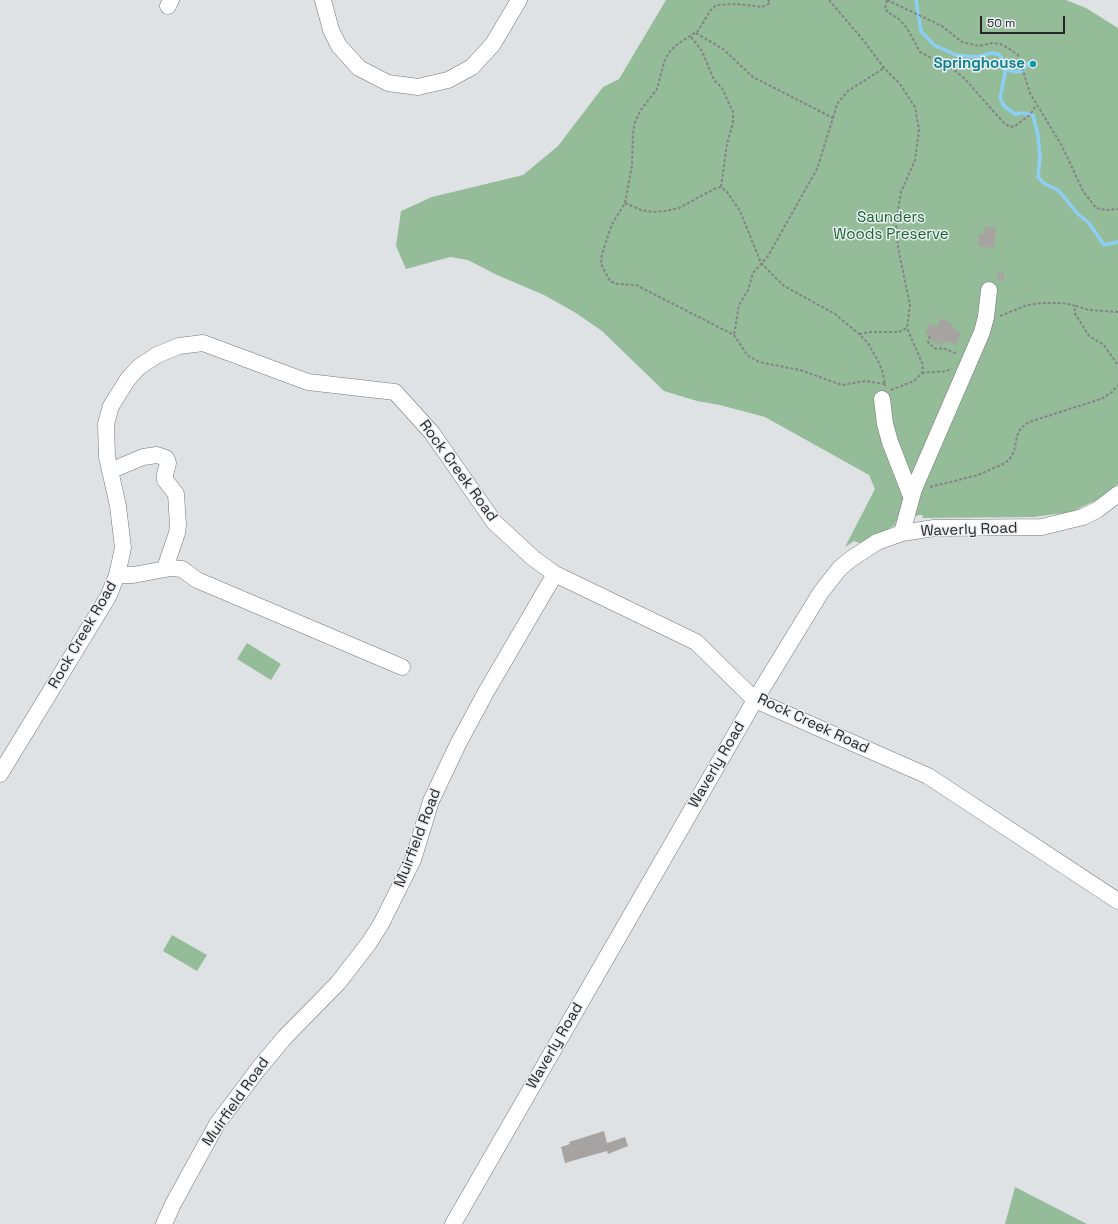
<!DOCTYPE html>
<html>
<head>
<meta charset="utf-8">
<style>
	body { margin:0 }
	#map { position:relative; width:1118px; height:1224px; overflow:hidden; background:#dfe2e5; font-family:"Space Grotesk",sans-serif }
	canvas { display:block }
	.scale { position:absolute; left:980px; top:16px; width:85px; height:18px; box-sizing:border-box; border:2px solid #252627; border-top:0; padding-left:5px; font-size:12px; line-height:14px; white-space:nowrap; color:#252627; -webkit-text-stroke:3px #eceff3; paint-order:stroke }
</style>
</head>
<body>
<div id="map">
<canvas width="1118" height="1224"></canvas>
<div class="scale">50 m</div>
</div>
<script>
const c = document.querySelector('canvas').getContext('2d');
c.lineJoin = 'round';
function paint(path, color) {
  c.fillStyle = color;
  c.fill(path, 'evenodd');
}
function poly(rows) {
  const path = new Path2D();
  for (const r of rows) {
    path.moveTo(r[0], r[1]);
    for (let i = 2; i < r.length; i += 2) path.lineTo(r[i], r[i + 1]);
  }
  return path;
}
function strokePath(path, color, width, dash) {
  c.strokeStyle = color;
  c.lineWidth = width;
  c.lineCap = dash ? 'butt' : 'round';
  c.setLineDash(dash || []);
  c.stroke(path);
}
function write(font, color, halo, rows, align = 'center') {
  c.font = font + ' "Space Grotesk",sans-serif';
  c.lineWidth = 3;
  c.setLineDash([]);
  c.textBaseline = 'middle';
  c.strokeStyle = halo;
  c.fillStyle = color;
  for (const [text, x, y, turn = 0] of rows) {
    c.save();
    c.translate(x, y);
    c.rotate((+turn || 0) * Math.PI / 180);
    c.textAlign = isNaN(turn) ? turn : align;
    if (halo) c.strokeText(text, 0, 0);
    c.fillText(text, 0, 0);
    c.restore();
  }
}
const green = poly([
	[666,0,1066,0,1086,8,1118,28,1118,484,1097,500,1071,512,1034,517,923,518,922,515,920,515,896,521,895,525,862,544,854,541,845,547,875,489,869,475,765,417,720,405,697,401,664,391,602,331,576,313,544,295,497,275,468,260,450,257,406,269,396,246,401,211,432,197,523,175,558,146,603,87,619,79],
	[247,643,281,664,271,680,237,659],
	[172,935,207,955,197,971,163,951],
	[1015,1187,1087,1224,1005,1224]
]);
const stream = poly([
	[916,0,921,31,934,45,956,55,978,57,992,53,998,54,1002,58,1005,74,1000,98,1004,106,1015,114,1022,113,1033,115,1038,136,1040,157,1038,177,1045,184,1058,190,1078,214,1089,223,1104,245,1118,242],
	[1004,69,1016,72,1022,71,1028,63]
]);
const building = poly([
	[1031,58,1038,60,1035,70,1029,68],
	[985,226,996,227,994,248,978,246,979,234,984,234],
	[997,273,1004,273,1004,280,997,280],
	[941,318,952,324,952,326,955,327,954,330,961,333,956,345,948,341,947,343,944,341,942,345,930,340,932,337,925,333,930,323,937,327],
	[604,1131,607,1143,625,1137,628,1146,608,1154,607,1151,565,1163,561,1147,570,1144,569,1142]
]);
const path = poly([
	[829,0,864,41,884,68,900,84,915,107,919,130,915,160,901,192,896,223,898,248,910,305,907,328,899,332,870,332,859,334],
	[887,0,942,26,962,42,979,46,992,43,1000,44,1008,48,1018,55,1030,93,1062,146,1083,191,1096,208,1106,210,1118,209],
	[887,0,885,9,889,13,899,19,907,28,920,52,953,69,964,78,1003,122,1010,127,1015,126,1030,115,1036,105],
	[696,33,723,49,753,77,833,118,817,169,768,256,753,273,748,290,739,305,734,335],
	[691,37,702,51,714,80,722,88,733,112,733,123,727,144,721,187],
	[833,118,837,104,848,91,884,68],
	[625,203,632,165,633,133,635,122,640,111,657,89,665,59,671,50,679,43,698,31,710,11,716,5,737,4,762,7,767,5,770,3,768,0],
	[1118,312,1089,310,1076,306,1074,312,1089,336,1103,344,1118,365],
	[1000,316,1027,305,1041,303,1063,303,1076,306],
	[930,336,928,342,931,345,936,349,943,348,958,354],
	[922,373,947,371,952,368],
	[885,384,865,381,842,385,800,370,759,362,747,355,734,335,636,285,617,284,610,281,601,264,602,254,612,224,625,203,641,210,653,212,665,211,679,208,714,189,721,187,727,192,740,211,761,263,784,286,835,314,859,334,868,343,878,361,882,370,885,384,885,386],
	[891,390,914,381,922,373,923,365,907,328],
	[930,487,978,475,1003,464,1009,460,1014,452,1017,436,1021,428,1029,422,1101,399,1111,393,1118,385]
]);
const minor = poly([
	[323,0,331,30,339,46,359,68,388,83,418,87,448,80,472,67,493,44,519,0],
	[168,6,171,0],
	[882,399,885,424,890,442,911,496],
	[110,471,143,457,157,455,166,458,168,463,165,475,165,480,176,494,178,525,177,533,165,568],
	[902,533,914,489,982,332,986,317,989,290],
	[117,575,133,575,171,568,182,569,197,580,402,667],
	[0,774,108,597,117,575,123,548,118,506,107,457,106,424,111,406,128,379,139,367,157,355,179,346,203,343,308,382,395,392,432,433,494,522,533,558,555,574,696,642,755,700,928,776,1118,901],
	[164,1224,173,1204,217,1124,259,1068,285,1037,338,983,369,943,381,924,413,860,431,801,458,744,486,692,555,574],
	[453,1224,755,700,821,592,840,568,851,559,877,542,902,533,934,528,1042,527,1083,517,1097,510,1118,494]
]);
const markers = [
	[1033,64,4,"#0f9aa8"]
];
const cultureNames = [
	["Springhouse",1025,64]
];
const parkNames = [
	["Saunders",891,218],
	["Woods Preserve",891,235]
];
const streetNames = [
	["Rock Creek Road",458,471,54],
	["Waverly Road",969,530,-2],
	["Rock Creek Road",83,635,-60],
	["Rock Creek Road",813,724,25],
	["Waverly Road",717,765,-60],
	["Muirfield Road",418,838,-69],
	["Waverly Road",555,1046,-60],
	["Muirfield Road",236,1102,-55]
];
paint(green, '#94bc99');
strokePath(stream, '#8dcff4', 3.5);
paint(building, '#a7a3a1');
strokePath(minor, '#737679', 17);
strokePath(path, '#828486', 2, [3, 2]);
strokePath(minor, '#fff', 16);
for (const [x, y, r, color] of markers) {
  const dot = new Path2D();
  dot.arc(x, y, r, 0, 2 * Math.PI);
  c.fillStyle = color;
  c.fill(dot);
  strokePath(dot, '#eceff3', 1.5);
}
write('bold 15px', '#0d838f', '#eceff3', cultureNames, 'right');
write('15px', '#17652d', '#eceff3', parkNames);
write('15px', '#252627', '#eceff3', streetNames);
</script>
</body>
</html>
